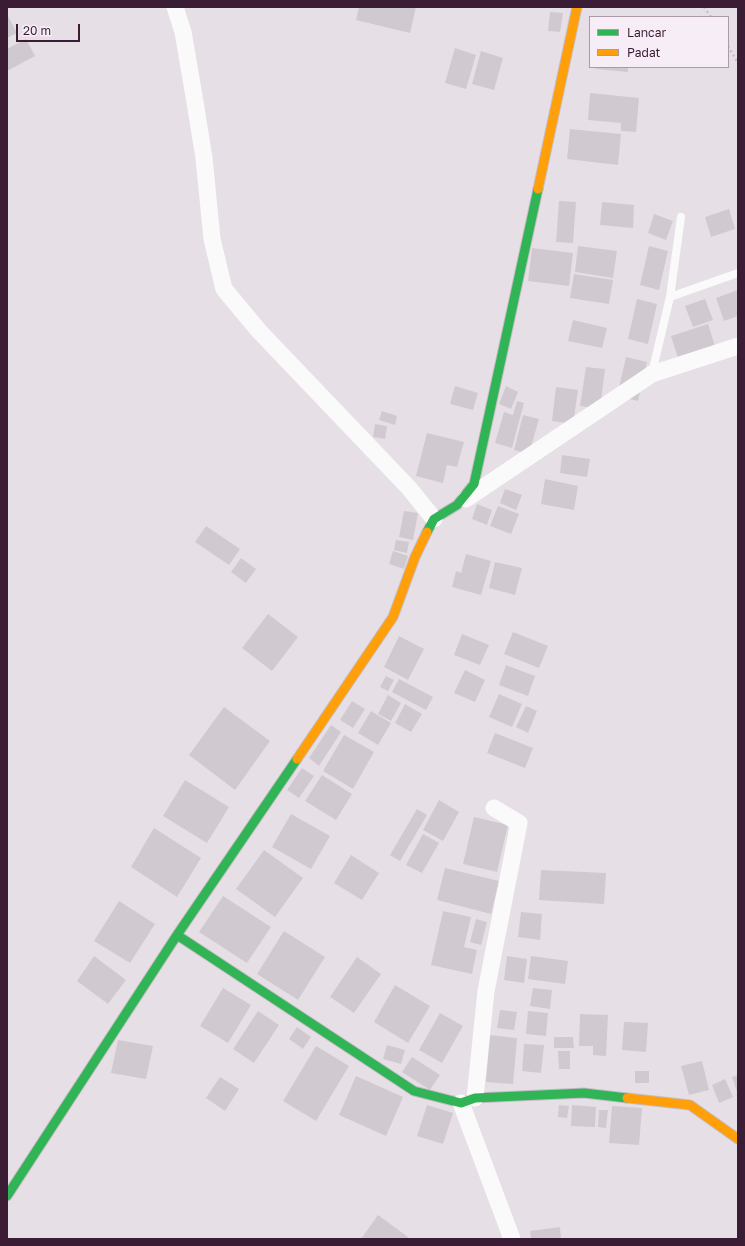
<!DOCTYPE html>
<html>
<head>
<meta charset="utf-8">
<style>
	body { margin:0 }
	#map { position:relative; width:745px; height:1246px; overflow:hidden; background:#e6e0e6; font-family:"Golos Text",sans-serif }
	canvas { display:block }
	.frame { position:absolute; inset:0; border:8px solid #3a1d35; pointer-events:none }
	.legend { position:absolute; left:589px; top:16px; width:140px; height:52px; box-sizing:border-box; background:#f6edf7; border:1px solid #ab9aa9; margin:0; padding:5px 7px; list-style:none; font-size:12px; color:#3a1d35 }
	.legend li { display:flex; align-items:center; gap:8px; height:20px }
	.legend b { width:20px; border:1px solid #ab9aa9 }
	.scale { position:absolute; left:16px; top:24px; width:64px; height:18px; box-sizing:border-box; border:2px solid #3a1d35; border-top:0; padding-left:5px; font-size:12px; line-height:14px; white-space:nowrap; color:#3a1d35; -webkit-text-stroke:3px #f6edf7; paint-order:stroke }
</style>
</head>
<body>
<div id="map">
<canvas width="745" height="1246"></canvas>
<div class="frame"></div>
<ul class="legend">
<li><b style="height:5px;background:#30b455"></b>Lancar</li>
<li><b style="height:5px;background:#ff9f0a"></b>Padat</li>
</ul>
<div class="scale">20 m</div>
</div>
<script>
const c = document.querySelector('canvas').getContext('2d');
c.lineJoin = 'round';
function paint(path, color) {
  c.fillStyle = color;
  c.fill(path, 'evenodd');
}
function poly(rows) {
  const path = new Path2D();
  for (const r of rows) {
    path.moveTo(r[0], r[1]);
    for (let i = 2; i < r.length; i += 2) path.lineTo(r[i], r[i + 1]);
  }
  return path;
}
function strokePath(path, color, width, dash) {
  c.strokeStyle = color;
  c.lineWidth = width;
  c.lineCap = dash ? 'butt' : 'round';
  c.setLineDash(dash || []);
  c.stroke(path);
}
const building = poly([
	[359,7,416,7,410,33,356,20],
	[550,12,563,13,560,32,548,31],
	[7,14,17,33,7,38],
	[26,39,35,56,7,71,7,49],
	[455,48,476,55,466,89,445,83],
	[481,51,503,58,494,90,472,84],
	[596,67,628,67,628,72,596,69],
	[590,93,639,98,636,132,621,131,621,123,588,120],
	[570,129,621,134,618,165,567,159],
	[559,201,576,202,573,243,556,242],
	[602,202,634,205,633,228,600,225],
	[729,209,735,229,711,237,705,217],
	[654,214,673,221,666,240,648,233],
	[578,246,617,251,613,278,575,272],
	[649,246,668,251,659,290,640,285],
	[532,248,573,253,569,286,528,281],
	[574,274,613,280,609,304,570,298],
	[738,290,738,316,724,321,716,298],
	[637,299,657,304,648,344,628,339],
	[705,299,713,320,693,327,685,306],
	[573,320,607,328,602,348,568,341],
	[708,324,715,346,678,358,671,336],
	[626,357,647,362,638,401,617,396],
	[586,367,605,369,600,409,580,406],
	[455,386,478,393,473,410,450,404],
	[506,386,518,392,511,409,499,404],
	[556,387,578,390,573,424,552,421],
	[517,401,524,403,512,448,495,443,504,412,513,415],
	[382,411,397,416,395,425,379,420],
	[523,415,539,419,529,454,514,450],
	[375,424,387,426,385,439,373,437],
	[427,433,464,442,457,467,447,465,443,483,416,476],
	[562,455,590,459,587,477,560,473],
	[545,479,578,486,574,510,541,504],
	[505,489,522,495,516,510,500,503],
	[477,504,492,510,487,525,472,519],
	[498,506,519,514,511,534,490,526],
	[404,511,418,513,413,540,399,537],
	[206,526,240,549,229,565,195,542],
	[396,540,409,542,407,553,394,550],
	[393,551,408,556,404,569,389,564],
	[466,554,491,561,481,595,452,587,456,571,461,573],
	[241,558,256,569,246,583,231,572],
	[495,562,522,568,515,595,489,588],
	[268,614,298,637,272,671,242,648],
	[513,632,548,646,539,668,504,654],
	[462,634,489,645,480,665,454,655],
	[399,636,424,649,408,680,384,667],
	[506,665,535,676,528,696,499,685],
	[465,670,485,680,475,702,454,693],
	[386,676,394,680,388,691,380,687],
	[399,679,433,697,426,710,392,692],
	[499,694,522,704,512,727,489,717],
	[388,695,401,703,391,721,378,714],
	[352,701,365,709,353,728,340,720],
	[405,704,422,714,411,732,395,723],
	[526,706,537,711,528,733,516,727],
	[224,707,270,741,235,790,189,755],
	[371,711,391,723,378,745,358,733],
	[331,725,341,732,319,766,309,758],
	[495,733,533,748,525,768,487,753],
	[344,735,374,752,353,789,323,771],
	[302,768,314,776,299,798,287,790],
	[322,775,352,794,336,820,305,801],
	[185,780,229,807,207,843,163,816],
	[439,800,459,812,443,841,423,830],
	[417,809,427,815,400,861,390,855],
	[291,814,330,836,311,869,272,847],
	[474,817,508,825,497,872,463,864],
	[154,828,201,858,177,897,131,867],
	[423,834,439,843,422,873,406,865],
	[264,850,303,878,275,917,236,889],
	[351,855,379,873,362,900,334,883],
	[445,868,499,881,491,914,437,900],
	[541,870,606,873,604,904,539,900],
	[223,896,271,927,247,963,199,932],
	[119,901,155,924,130,963,94,941],
	[443,911,471,917,464,947,477,950,472,974,431,965],
	[521,912,542,914,540,940,518,937],
	[476,919,487,922,481,945,470,942],
	[284,931,325,957,298,1000,257,974],
	[94,956,126,980,108,1004,77,981],
	[507,956,527,959,524,983,504,980],
	[531,956,568,961,565,984,528,979],
	[357,957,381,974,354,1013,330,997],
	[395,985,430,1006,408,1043,374,1022],
	[223,988,251,1005,228,1043,200,1026],
	[533,988,552,990,550,1009,530,1006],
	[500,1010,517,1012,514,1030,497,1028],
	[258,1011,279,1025,254,1063,233,1049],
	[528,1011,548,1013,546,1036,526,1034],
	[440,1013,463,1026,442,1063,419,1050],
	[580,1014,608,1015,606,1056,593,1055,593,1046,579,1046],
	[624,1022,648,1023,646,1052,622,1050],
	[297,1027,311,1037,303,1049,289,1039],
	[490,1035,517,1038,513,1084,486,1082],
	[554,1037,573,1037,574,1048,554,1048],
	[118,1040,153,1046,146,1079,111,1073],
	[524,1044,544,1045,541,1073,522,1071],
	[387,1045,405,1050,401,1064,383,1059],
	[316,1046,349,1066,316,1121,283,1101],
	[558,1051,570,1051,570,1069,559,1069],
	[412,1057,440,1075,430,1090,402,1072],
	[702,1061,709,1090,689,1095,681,1066],
	[635,1071,649,1071,649,1083,635,1083],
	[738,1075,738,1094,732,1077],
	[356,1076,403,1097,386,1136,339,1115],
	[220,1077,239,1089,225,1111,206,1098],
	[725,1079,733,1097,719,1103,712,1085],
	[427,1105,453,1113,443,1144,417,1136],
	[559,1105,569,1106,567,1118,558,1117],
	[572,1105,596,1107,595,1127,571,1126],
	[612,1106,642,1108,639,1145,609,1143],
	[599,1110,608,1110,606,1128,598,1127],
	[378,1215,408,1237,407,1239,361,1239],
	[560,1227,561,1239,531,1239,530,1231]
]);
const path = poly([
	[704,7,711,17],
	[728,46,738,63]
]);
const lane = poly([
	[670,297,738,273],
	[652,373,670,297,681,217]
]);
const street = poly([
	[175,7,183,32,194,96,204,158,212,239,224,289,259,331,409,488,434,519],
	[466,499,652,374,738,346],
	[475,1098,486,991,519,823,494,808],
	[461,1103,512,1239]
]);
const fast = poly([
	[427,532,434,519,457,505,474,484,538,189],
	[177,935,414,1091,461,1103,475,1098,584,1093,627,1098],
	[7,1196,177,935,297,759]
]);
const slow = poly([
	[538,189,577,7],
	[297,759,393,617,415,557,427,532],
	[627,1098,690,1105,738,1139]
]);
paint(building, '#d1c9d0');
strokePath(fast, '#c6bcc5', 11);
strokePath(slow, '#c6bcc5', 11);
strokePath(path, '#c8bec7', 2.5, [2, 3]);
strokePath(lane, '#fbfafb', 8);
strokePath(street, '#fbfafb', 17);
strokePath(fast, '#30b455', 9);
strokePath(slow, '#ff9f0a', 9);
</script>
</body>
</html>
